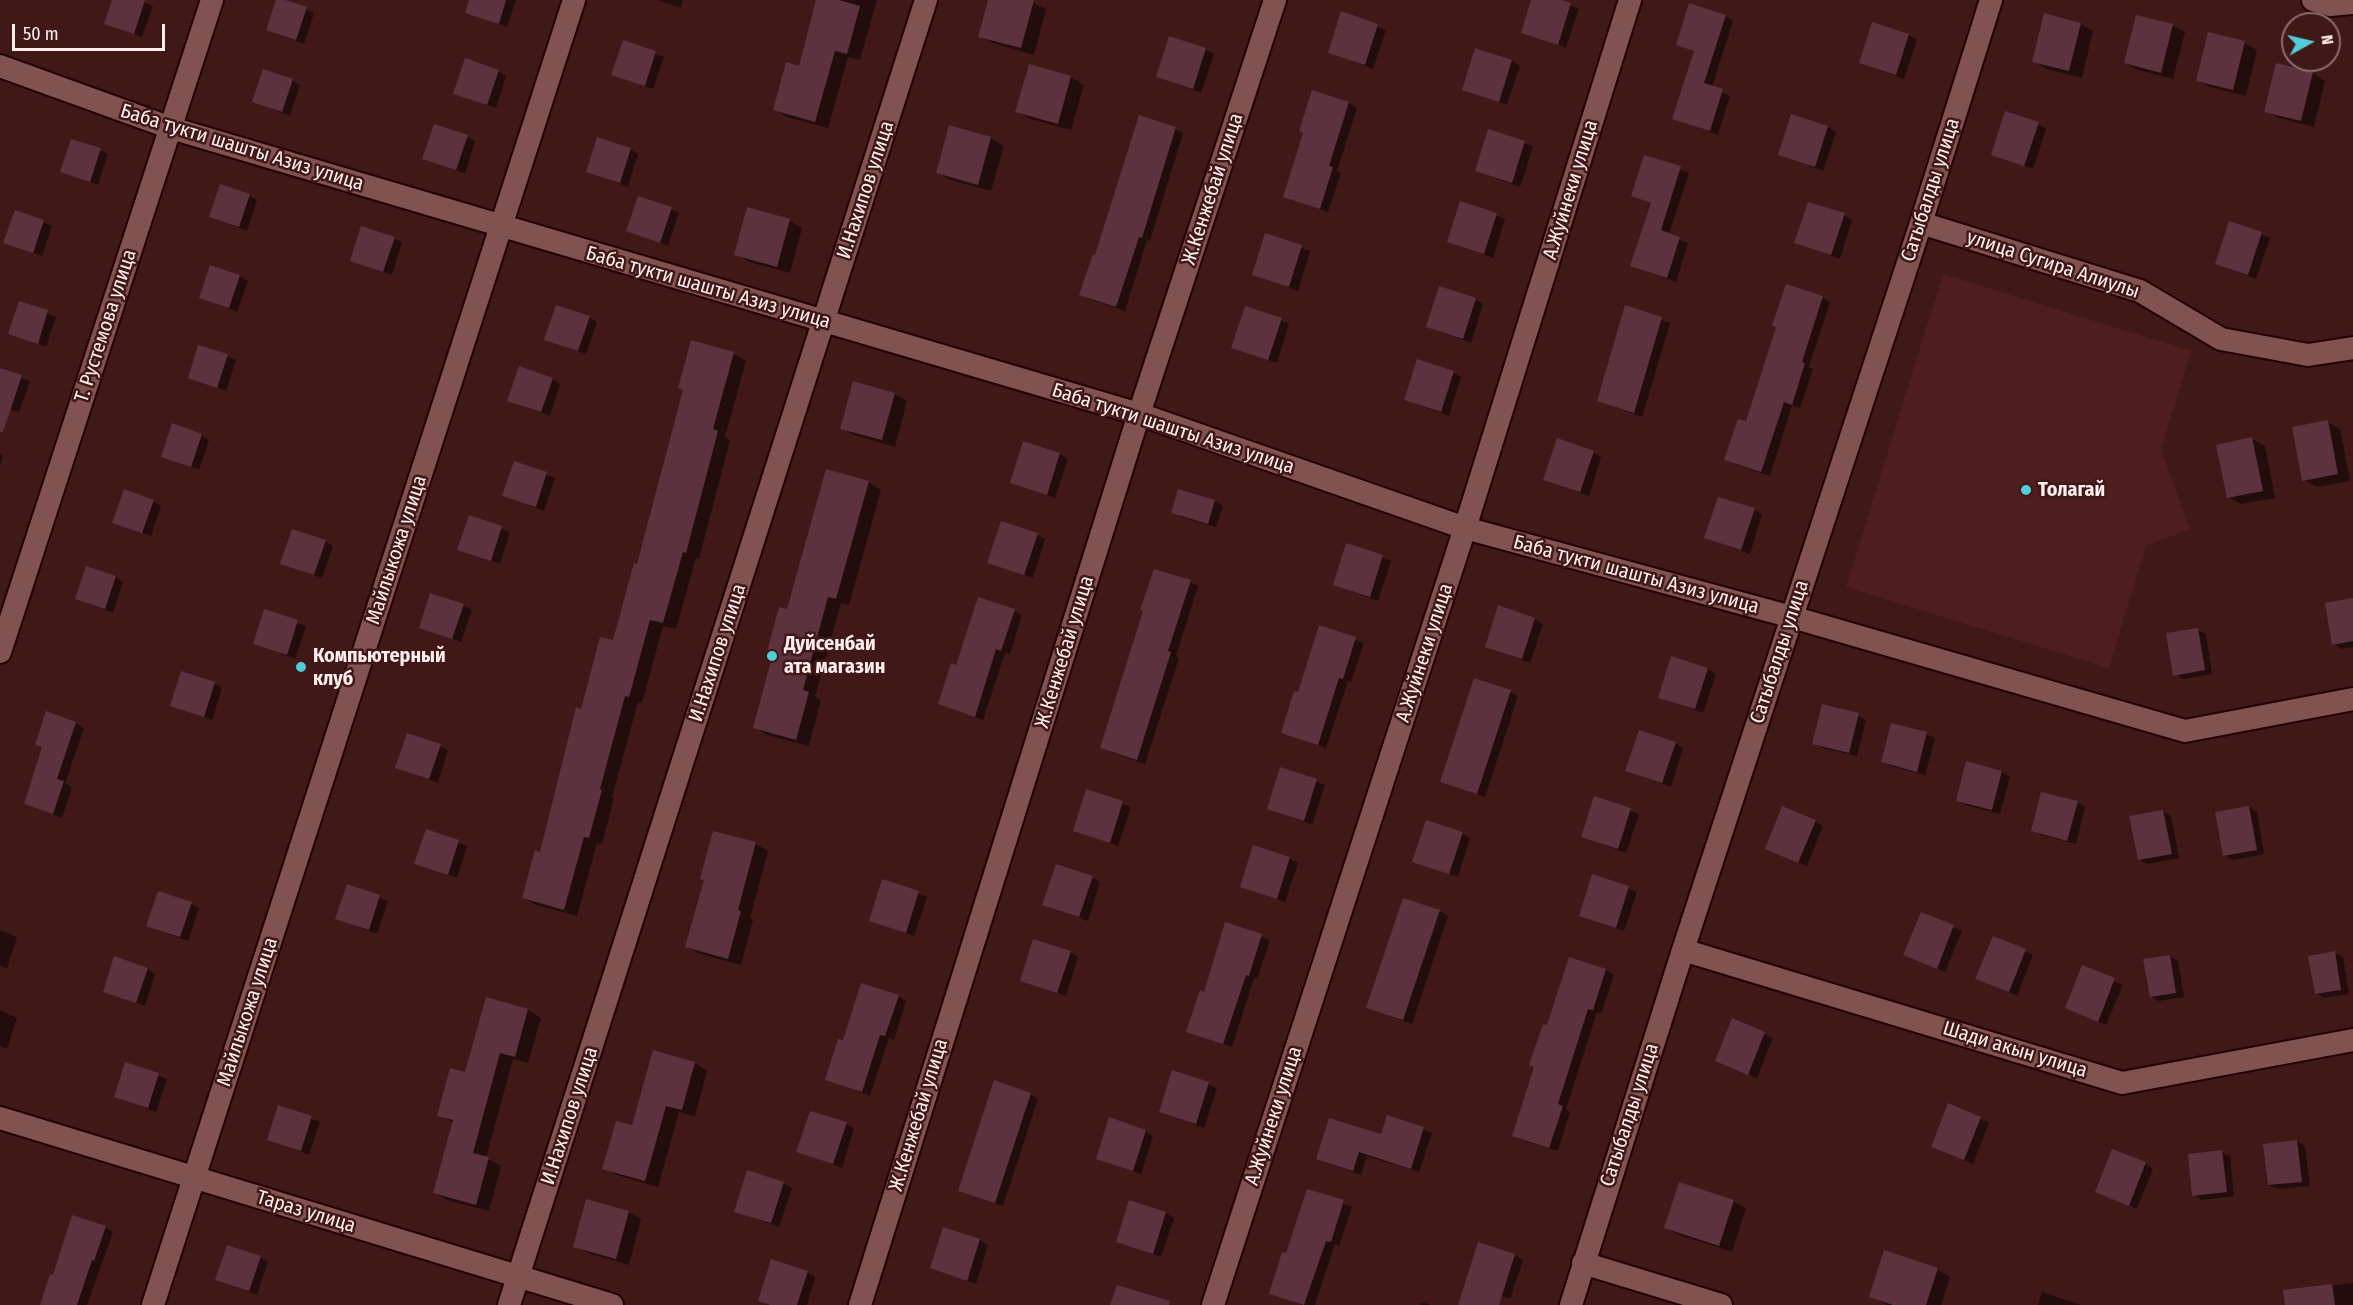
<!DOCTYPE html>
<html>
<head>
<meta charset="utf-8">
<style>
	body { margin:0 }
	#map { position:relative; width:2353px; height:1305px; overflow:hidden; background:#401818; font-family:"Fira Sans Condensed",sans-serif }
	canvas { display:block }
	.north { position:absolute; left:2281px; top:12px; width:60px; height:60px; box-sizing:border-box; background:#401818; border:2px solid #8c6e6d; border-radius:50%; rotate:82deg; font-size:16px; font-weight:700; line-height:24px; text-align:center; color:#ffeeed }
	.north::after { content:''; display:block; margin:auto; width:21px; height:27px; background:#52ccd6; clip-path:polygon(50% 0,100% 100%,50% 72%,0 100%) }
	.scale { position:absolute; left:12px; top:24px; width:153px; height:27px; box-sizing:border-box; border:3px solid #ffeeed; border-top:0; padding-left:8px; font-size:18px; line-height:21px; white-space:nowrap; color:#ffeeed; -webkit-text-stroke:4px #401818; paint-order:stroke }
</style>
</head>
<body>
<div id="map">
<canvas width="2353" height="1305"></canvas>
<div class="north">N</div>
<div class="scale">50 m</div>
</div>
<script>
const c = document.querySelector('canvas').getContext('2d');
c.lineJoin = 'round';
function paint(path, color) {
  c.fillStyle = color;
  c.fill(path, 'evenodd');
}
function poly(rows) {
  const path = new Path2D();
  for (const r of rows) {
    path.moveTo(r[0], r[1]);
    for (let i = 2; i < r.length; i += 2) path.lineTo(r[i], r[i + 1]);
  }
  return path;
}
function strokePath(path, color, width, dash) {
  c.strokeStyle = color;
  c.lineWidth = width;
  c.lineCap = dash ? 'butt' : 'round';
  c.setLineDash(dash || []);
  c.stroke(path);
}
function write(font, color, halo, rows, align = 'center') {
  c.font = font + ' "Fira Sans Condensed",sans-serif';
  c.lineWidth = 5;
  c.setLineDash([]);
  c.textBaseline = 'middle';
  c.strokeStyle = halo;
  c.fillStyle = color;
  for (const [text, x, y, turn = 0] of rows) {
    c.save();
    c.translate(x, y);
    c.rotate((+turn || 0) * Math.PI / 180);
    c.textAlign = isNaN(turn) ? turn : align;
    if (halo) c.strokeText(text, 0, 0);
    c.fillText(text, 0, 0);
    c.restore();
  }
}
const built = poly([
	[1943,274,2191,351,2161,450,2190,529,2146,546,2109,668,1846,587]
]);
const shadow = poly([
	[114,0,139,0,153,6,142,37,106,23],
	[278,0,306,9,314,13,304,44,268,30],
	[471,0,516,0,507,27,467,12],
	[658,0,683,0,681,8],
	[818,0,877,0,860,60,848,57,828,128,787,117,775,109,800,67],
	[990,0,1027,0,1046,9,1034,55,992,43,980,36],
	[1533,0,1557,0,1579,9,1566,48,1523,32],
	[1342,13,1386,30,1373,69,1330,52],
	[1725,16,1733,21,1712,87,1730,96,1718,135,1674,118,1695,52,1677,44],
	[2081,24,2093,31,2082,78,2047,69,2034,62],
	[2172,25,2185,32,2173,79,2138,70,2125,63],
	[1908,35,1917,40,1904,79,1861,63],
	[624,42,664,57,653,89,613,74],
	[2244,43,2257,50,2246,96,2210,87,2197,80],
	[1205,49,1214,54,1201,93,1158,77],
	[1512,61,1520,66,1507,105,1464,89],
	[1030,66,1071,77,1084,85,1071,130,1030,119,1017,111],
	[498,71,506,76,496,108,455,93],
	[2313,73,2325,81,2314,127,2279,118,2266,111],
	[292,80,300,85,290,116,254,102],
	[1349,103,1357,108,1337,171,1341,173,1328,212,1284,196,1305,133],
	[2038,124,2046,129,2033,169,1993,154],
	[950,127,991,138,1004,146,991,191,950,180,938,172],
	[1828,127,1836,132,1823,171,1780,155],
	[1175,129,1183,133,1150,241,1147,240,1125,311,1089,299,1081,295,1096,256],
	[467,137,475,141,465,174,424,158],
	[1524,143,1533,147,1520,187,1476,171],
	[630,149,638,154,628,187,588,171],
	[100,150,108,154,98,185,62,171],
	[1645,157,1689,173,1669,234,1688,243,1676,282,1632,266,1652,204,1633,196],
	[249,196,257,200,247,231,211,217],
	[1461,202,1505,219,1493,258,1449,242],
	[671,209,679,213,668,246,628,231],
	[16,212,52,226,42,256,5,242],
	[1844,215,1852,220,1840,259,1796,242],
	[789,220,802,228,790,273,749,262,736,254],
	[2230,223,2270,238,2256,279,2216,263],
	[1266,235,1310,251,1298,291,1254,274],
	[394,238,402,243,392,275,351,260],
	[239,276,248,281,237,312,201,297],
	[1822,297,1830,302,1809,367,1813,369,1800,408,1792,405,1770,476,1734,464,1726,460],
	[1475,299,1483,304,1471,343,1427,327],
	[20,302,56,317,46,347,10,333],
	[1626,307,1670,323,1642,417,1599,401],
	[589,317,597,322,586,354,546,339],
	[1281,320,1289,324,1277,363,1233,347],
	[199,346,236,360,226,391,189,377],
	[733,353,746,361,725,437,730,440,699,559,696,558,676,629,663,626,642,703,638,702,612,797,614,799,602,844,597,843,577,916,536,905,523,898,541,854,582,710,614,642,638,566],
	[0,370,30,381,19,412,0,406],
	[1453,372,1461,377,1449,416,1405,400],
	[552,379,560,384,550,416,509,401],
	[895,394,907,401,895,447,854,435,841,428],
	[2328,422,2340,429,2350,481,2317,487,2304,480],
	[201,435,209,440,199,470,163,456],
	[2252,439,2265,446,2275,498,2241,504,2228,497],
	[1593,452,1601,457,1589,496,1545,480],
	[0,454,3,456,0,467],
	[1060,454,1068,459,1055,498,1012,482],
	[515,463,555,478,544,511,504,495],
	[868,482,881,490,849,605,841,603,815,697,821,700,809,746,767,735,755,727,774,658,768,655,788,611],
	[153,501,161,506,151,536,114,522],
	[1214,501,1223,506,1216,527,1181,517,1173,512],
	[1754,510,1762,514,1750,554,1706,538],
	[470,517,510,532,500,564,459,549],
	[1037,535,1045,539,1033,578,989,562],
	[325,541,333,546,322,578,282,563],
	[1347,545,1391,561,1378,601,1335,585],
	[115,577,123,582,113,613,77,599],
	[1190,582,1198,586,1176,656,1179,658,1145,764,1110,752,1102,748],
	[2353,600,2353,647,2342,649,2334,644],
	[463,605,472,610,461,642,420,627],
	[265,611,306,626,295,659,255,644],
	[1014,611,1022,615,1010,654,1005,653,983,720,939,704,957,666],
	[1534,619,1543,624,1530,663,1486,646],
	[1320,627,1364,643,1351,682,1348,681,1326,748,1283,732,1299,694],
	[2198,630,2206,634,2212,674,2183,679,2175,675],
	[1708,669,1716,674,1703,713,1660,697],
	[214,683,222,688,212,720,172,705],
	[1510,692,1518,696,1485,797,1442,781],
	[1858,715,1866,720,1857,756,1822,748,1814,743],
	[76,723,84,728,65,783,72,787,62,818,26,803,44,748],
	[1892,725,1927,734,1935,739,1925,775,1891,766,1882,762],
	[1675,743,1683,748,1671,787,1627,771],
	[440,746,448,750,438,783,397,767],
	[1967,763,2002,772,2010,777,2000,814,1966,805,1957,800],
	[1281,769,1325,785,1312,825,1269,808],
	[1087,791,1131,807,1118,846,1075,830],
	[1595,798,1639,814,1626,853,1583,837],
	[2077,802,2085,807,2076,844,2041,835,2033,830],
	[2249,807,2257,812,2264,854,2233,860,2224,855],
	[2163,811,2171,816,2179,858,2147,864,2139,859],
	[1815,821,1823,826,1807,866,1766,849],
	[427,830,467,846,457,878,416,863],
	[714,832,756,844,768,851,750,918,753,920,741,965,700,954,687,947,705,880],
	[1462,833,1470,838,1458,877,1414,861],
	[1289,858,1298,863,1285,902,1241,886],
	[1092,877,1100,882,1088,921,1044,905],
	[883,881,927,897,914,936,871,920],
	[348,886,388,901,377,934,337,919],
	[1628,888,1637,892,1624,931,1580,915],
	[191,904,199,908,188,941,148,926],
	[1440,911,1448,916,1412,1024,1368,1008],
	[1921,914,1962,931,1945,972,1913,959],
	[1226,924,1270,940,1257,979,1254,978,1232,1047,1188,1031,1205,994],
	[0,930,17,937,7,968,0,966],
	[2025,951,2033,955,2017,996,1977,978],
	[1070,952,1078,957,1066,996,1022,980],
	[2335,953,2343,957,2349,994,2324,998,2316,993],
	[2170,956,2178,961,2184,997,2159,1001,2151,997],
	[2083,967,2123,985,2106,1025,2066,1008],
	[147,969,155,974,145,1006,104,991],
	[1606,970,1614,975,1601,1014,1597,1012,1566,1109,1570,1112,1558,1151,1522,1140,1514,1135,1548,1027],
	[898,996,906,1001,894,1040,889,1038,870,1096,827,1079,844,1042],
	[487,999,528,1010,541,1018,528,1063,513,1059,486,1158,501,1166,489,1211,447,1200,435,1193,454,1123,439,1115,466,1074],
	[0,1010,17,1018,7,1049,0,1046],
	[1733,1020,1773,1038,1757,1078,1717,1061],
	[695,1063,707,1071,695,1116,679,1112,658,1187,617,1175,604,1168,633,1127],
	[126,1064,167,1079,156,1112,116,1096],
	[1208,1084,1217,1088,1204,1128,1160,1111],
	[1030,1094,1038,1099,1003,1206,960,1190],
	[1949,1105,1989,1123,1973,1164,1941,1151],
	[279,1107,320,1122,309,1155,269,1139],
	[1388,1117,1432,1133,1419,1172,1367,1156,1361,1175,1318,1159,1382,1136],
	[846,1124,854,1128,842,1168,798,1151],
	[1145,1131,1153,1136,1141,1174,1097,1158],
	[2297,1141,2305,1146,2310,1186,2278,1189,2269,1185],
	[2221,1152,2230,1156,2234,1196,2202,1200,2194,1195],
	[2145,1164,2153,1169,2137,1209,2097,1192],
	[783,1183,792,1188,779,1227,736,1211],
	[1308,1191,1352,1207,1339,1246,1335,1244,1315,1305,1302,1305,1270,1293,1287,1255],
	[1733,1201,1746,1208,1732,1252,1679,1235,1666,1228],
	[628,1212,641,1219,629,1265,588,1253,575,1246],
	[1166,1213,1174,1218,1161,1257,1118,1241],
	[105,1227,113,1232,87,1305,42,1305,54,1277],
	[980,1240,988,1245,976,1284,932,1268],
	[1515,1255,1523,1260,1510,1299,1475,1288],
	[260,1257,268,1262,257,1295,217,1279],
	[1937,1269,1950,1277,1941,1305,1887,1305,1870,1296],
	[807,1272,815,1277,807,1305,768,1305,759,1300],
	[2353,1283,2353,1305,2287,1305,2285,1291],
	[2042,1292,2081,1305,2038,1305],
	[1421,1302,1431,1305,1420,1305]
]);
const building = poly([
	[112,0,145,0,134,34,104,24],
	[276,0,285,0,307,7,296,40,266,30],
	[469,0,506,0,499,24,465,13],
	[816,0,839,0,860,6,847,54,835,51,815,122,773,110,786,62,799,66],
	[988,0,1034,0,1021,48,978,37],
	[1531,0,1561,0,1571,3,1558,45,1521,33],
	[1689,3,1726,15,1704,83,1723,89,1710,131,1672,119,1694,51,1676,45],
	[1341,11,1378,24,1365,65,1328,53],
	[2044,13,2081,23,2069,71,2032,62],
	[2136,15,2173,24,2161,73,2124,63],
	[1872,22,1909,34,1896,75,1859,63],
	[2208,32,2245,41,2233,90,2196,81],
	[1169,36,1206,48,1193,89,1156,77],
	[623,40,656,51,645,86,611,75],
	[1475,48,1512,60,1499,102,1462,90],
	[465,58,499,70,487,105,453,94],
	[2276,63,2313,72,2301,121,2264,112],
	[1029,64,1071,76,1058,124,1015,112],
	[263,69,293,79,282,112,252,102],
	[1312,90,1349,102,1329,166,1333,167,1320,209,1283,197,1303,133,1299,131],
	[2005,111,2039,122,2024,166,1991,155],
	[1791,114,1828,126,1815,167,1778,155],
	[1139,115,1176,127,1142,238,1139,237,1116,307,1079,295,1093,254,1095,255],
	[434,124,468,135,456,170,422,159],
	[949,125,991,137,978,185,936,173],
	[1488,129,1525,141,1512,183,1475,171],
	[597,137,631,148,620,183,586,172],
	[71,139,101,148,90,182,60,172],
	[1644,155,1681,166,1661,230,1680,237,1667,278,1630,266,1651,203,1631,196],
	[220,184,250,194,239,227,209,217],
	[638,196,672,207,660,243,626,231],
	[1460,201,1497,213,1484,254,1447,242],
	[1808,202,1845,213,1831,255,1794,243],
	[747,207,790,219,777,267,734,255],
	[15,210,44,220,33,253,3,243],
	[2229,221,2262,232,2248,275,2215,264],
	[361,226,395,237,383,272,350,261],
	[1265,233,1302,245,1289,287,1252,275],
	[210,265,240,275,229,308,199,298],
	[1786,284,1823,296,1802,362,1805,363,1792,405,1784,402,1761,472,1724,460,1738,419,1746,421,1776,327,1772,326],
	[1439,286,1476,298,1463,339,1426,327],
	[19,301,48,310,38,344,8,334],
	[556,305,590,316,578,351,544,340],
	[1625,305,1662,317,1634,413,1597,401],
	[1245,306,1282,318,1268,360,1231,348],
	[691,340,734,352,713,429,718,431,686,553,683,552,663,623,650,620,629,697,625,696,600,789,602,790,589,838,584,837,564,910,522,898,535,850,540,852,576,707,581,709,600,637,613,640,634,563,637,564,683,390,678,388],
	[198,345,228,354,217,388,188,378],
	[1417,359,1454,371,1441,412,1404,400],
	[519,366,553,378,541,412,507,401],
	[0,368,22,375,3,432,0,432],
	[853,381,895,393,882,440,840,429],
	[2328,420,2338,474,2302,481,2292,427],
	[172,423,202,434,191,467,161,457],
	[2252,437,2263,491,2227,498,2216,445],
	[1557,438,1594,451,1580,492,1543,480],
	[1023,441,1060,453,1047,495,1010,483],
	[514,461,547,472,536,507,502,496],
	[826,469,869,481,836,599,828,597,803,690,809,692,796,740,753,728,772,657,766,656,779,607,787,609],
	[124,489,154,500,142,533,112,523],
	[1178,489,1215,500,1208,524,1171,513],
	[1718,497,1755,508,1741,550,1704,538],
	[469,515,502,526,491,561,457,550],
	[1001,521,1038,533,1024,575,987,563],
	[292,529,326,540,314,575,280,564],
	[1346,543,1383,555,1370,597,1333,585],
	[86,566,116,576,105,609,75,599],
	[1154,569,1191,580,1168,651,1171,652,1137,760,1100,748,1143,611,1140,610],
	[430,593,464,604,452,639,419,628],
	[978,597,1015,609,1001,651,996,649,975,717,938,704,951,663,956,665],
	[2353,598,2353,641,2332,645,2325,603],
	[1498,605,1535,618,1522,659,1485,647],
	[264,609,298,620,287,655,253,644],
	[1319,625,1356,637,1343,679,1339,678,1318,745,1281,733,1294,691,1298,692],
	[2198,628,2205,670,2173,676,2166,633],
	[1671,656,1708,668,1695,709,1658,698],
	[181,671,215,682,204,717,170,706],
	[1474,678,1511,690,1477,794,1440,782],
	[1822,704,1859,713,1849,753,1812,744],
	[46,711,76,722,57,779,64,781,53,814,24,804,42,747,35,745],
	[1891,723,1927,732,1917,772,1881,762],
	[1639,730,1676,742,1662,783,1625,771],
	[407,733,441,744,429,779,395,768],
	[1966,761,2002,771,1992,810,1956,801],
	[1280,767,1317,779,1304,821,1267,809],
	[1086,789,1123,801,1110,843,1073,831],
	[2041,792,2078,801,2067,841,2031,831],
	[1594,796,1631,808,1618,849,1581,837],
	[1782,806,1816,820,1798,863,1765,849],
	[2249,806,2257,850,2223,856,2215,812],
	[2163,810,2172,854,2138,860,2129,816],
	[1426,820,1463,832,1449,874,1412,862],
	[426,829,459,840,448,875,414,864],
	[713,831,756,842,738,910,741,911,728,959,685,947,704,880,700,879],
	[1253,845,1290,857,1277,899,1240,887],
	[1056,864,1093,876,1079,917,1042,905],
	[1592,874,1629,886,1616,928,1579,916],
	[882,879,919,891,906,933,869,921],
	[347,884,380,895,369,930,335,919],
	[158,891,192,902,180,937,146,926],
	[1403,898,1440,910,1403,1020,1366,1008],
	[1921,912,1954,925,1937,969,1903,955],
	[1225,922,1262,934,1249,976,1246,975,1223,1044,1186,1032,1200,990,1204,992],
	[1993,936,2026,949,2009,992,1975,979],
	[1033,939,1071,951,1057,993,1020,981],
	[2335,951,2341,990,2315,994,2308,956],
	[2170,955,2176,993,2150,997,2143,959],
	[114,956,148,968,136,1003,103,992],
	[1569,957,1606,969,1593,1010,1588,1009,1558,1104,1563,1106,1549,1148,1512,1136,1534,1067,1529,1065,1543,1024,1547,1025],
	[2082,965,2115,978,2098,1022,2065,1008],
	[861,983,899,995,885,1036,880,1035,862,1092,825,1080,838,1039,843,1040],
	[486,997,528,1009,515,1057,500,1053,473,1153,489,1157,476,1205,433,1193,453,1120,437,1116,450,1068,465,1072],
	[1732,1018,1765,1032,1748,1075,1715,1061],
	[653,1050,695,1062,682,1110,666,1106,645,1181,602,1169,616,1121,632,1125],
	[125,1062,159,1073,148,1108,114,1097],
	[1172,1070,1209,1082,1196,1124,1159,1112],
	[994,1080,1031,1093,995,1203,958,1191],
	[1948,1103,1981,1117,1964,1160,1931,1147],
	[278,1105,312,1116,301,1151,267,1140],
	[810,1111,847,1122,833,1164,796,1152],
	[1387,1115,1424,1127,1411,1169,1359,1152,1353,1171,1316,1159,1329,1118,1381,1134],
	[1109,1117,1146,1130,1133,1171,1096,1159],
	[2297,1140,2302,1182,2268,1185,2263,1144],
	[2112,1149,2146,1162,2129,1206,2095,1192],
	[2222,1150,2227,1192,2192,1196,2188,1154],
	[747,1170,784,1182,771,1223,734,1212],
	[1679,1182,1734,1200,1719,1246,1664,1228],
	[1307,1189,1344,1200,1331,1242,1326,1241,1304,1305,1269,1294,1282,1252,1286,1253],
	[586,1199,629,1211,616,1259,573,1247],
	[1129,1200,1166,1212,1153,1254,1116,1242],
	[72,1215,106,1226,94,1261,92,1260,77,1305,40,1305,50,1274,53,1275],
	[943,1227,980,1239,967,1281,930,1268],
	[1478,1242,1515,1254,1499,1305,1458,1305],
	[227,1245,261,1256,249,1291,215,1280],
	[1884,1250,1938,1268,1926,1305,1893,1305,1869,1297],
	[771,1259,808,1271,797,1305,770,1305,758,1301],
	[2332,1284,2335,1305,2285,1305,2283,1290],
	[1117,1285,1170,1301,1169,1305,1110,1305]
]);
const minor = poly([
	[2313,0,2330,5,2353,3],
	[0,66,171,128,1139,414,1465,528,1792,617,2185,731,2353,699],
	[1921,223,2140,291,2221,339,2308,355,2353,348],
	[0,652,212,0],
	[1683,950,2122,1083,2353,1040],
	[0,1118,612,1305],
	[1583,1263,1721,1305],
	[153,1305,574,0],
	[509,1305,926,0],
	[860,1305,1139,414,1275,0],
	[1213,1305,1465,528,1630,0],
	[1571,1305,1683,950,1921,223,1991,0]
]);
const markers = [
	[2026,490,6,"#52ccd6"],
	[772,656,6,"#52ccd6"],
	[301,667,6,"#52ccd6"]
];
const streetNames = [
	["Баба тукти шашты Азиз улица",242,148,17],
	["Ж.Кенжебай улица",1213,189,-72],
	["И.Нахипов улица",866,190,-72],
	["А.Жуйнеки улица",1571,190,-73],
	["Сатыбалды улица",1931,190,-72],
	["улица Сугира Алиулы",2053,265,18],
	["Баба тукти шашты Азиз улица",708,288,16],
	["Т. Рустемова улица",106,326,-72],
	["Баба тукти шашты Азиз улица",1173,429,18],
	["Майлыкожа улица",397,550,-72],
	["Баба тукти шашты Азиз улица",1636,575,15],
	["Ж.Кенжебай улица",1065,652,-73],
	["Сатыбалды улица",1780,652,-72],
	["И.Нахипов улица",718,653,-72],
	["А.Жуйнеки улица",1425,653,-72],
	["Майлыкожа улица",248,1012,-72],
	["Шади акын улица",2015,1050,17],
	["Ж.Кенжебай улица",919,1115,-73],
	["Сатыбалды улица",1630,1115,-72],
	["И.Нахипов улица",570,1116,-72],
	["А.Жуйнеки улица",1274,1116,-72],
	["Тараз улица",306,1212,17]
];
const poiNames = [
	["Толагай",2038,490],
	["Дуйсенбай",784,644],
	["ата магазин",784,667],
	["Компьютерный",313,656],
	["клуб",313,679]
];
paint(built, '#4d1e1d');
paint(shadow, '#0007');
paint(building, '#5b323d');
strokePath(minor, '#240203', 26);
strokePath(minor, '#815350', 22);
for (const [x, y, r, color] of markers) {
  const dot = new Path2D();
  dot.arc(x, y, r, 0, 2 * Math.PI);
  c.fillStyle = color;
  c.fill(dot);
  strokePath(dot, '#401818', 2);
}
write('20px', '#ffeeed', '#401818', streetNames);
write('bold 20px', '#ffeeed', '#401818', poiNames, 'left');
</script>
</body>
</html>
